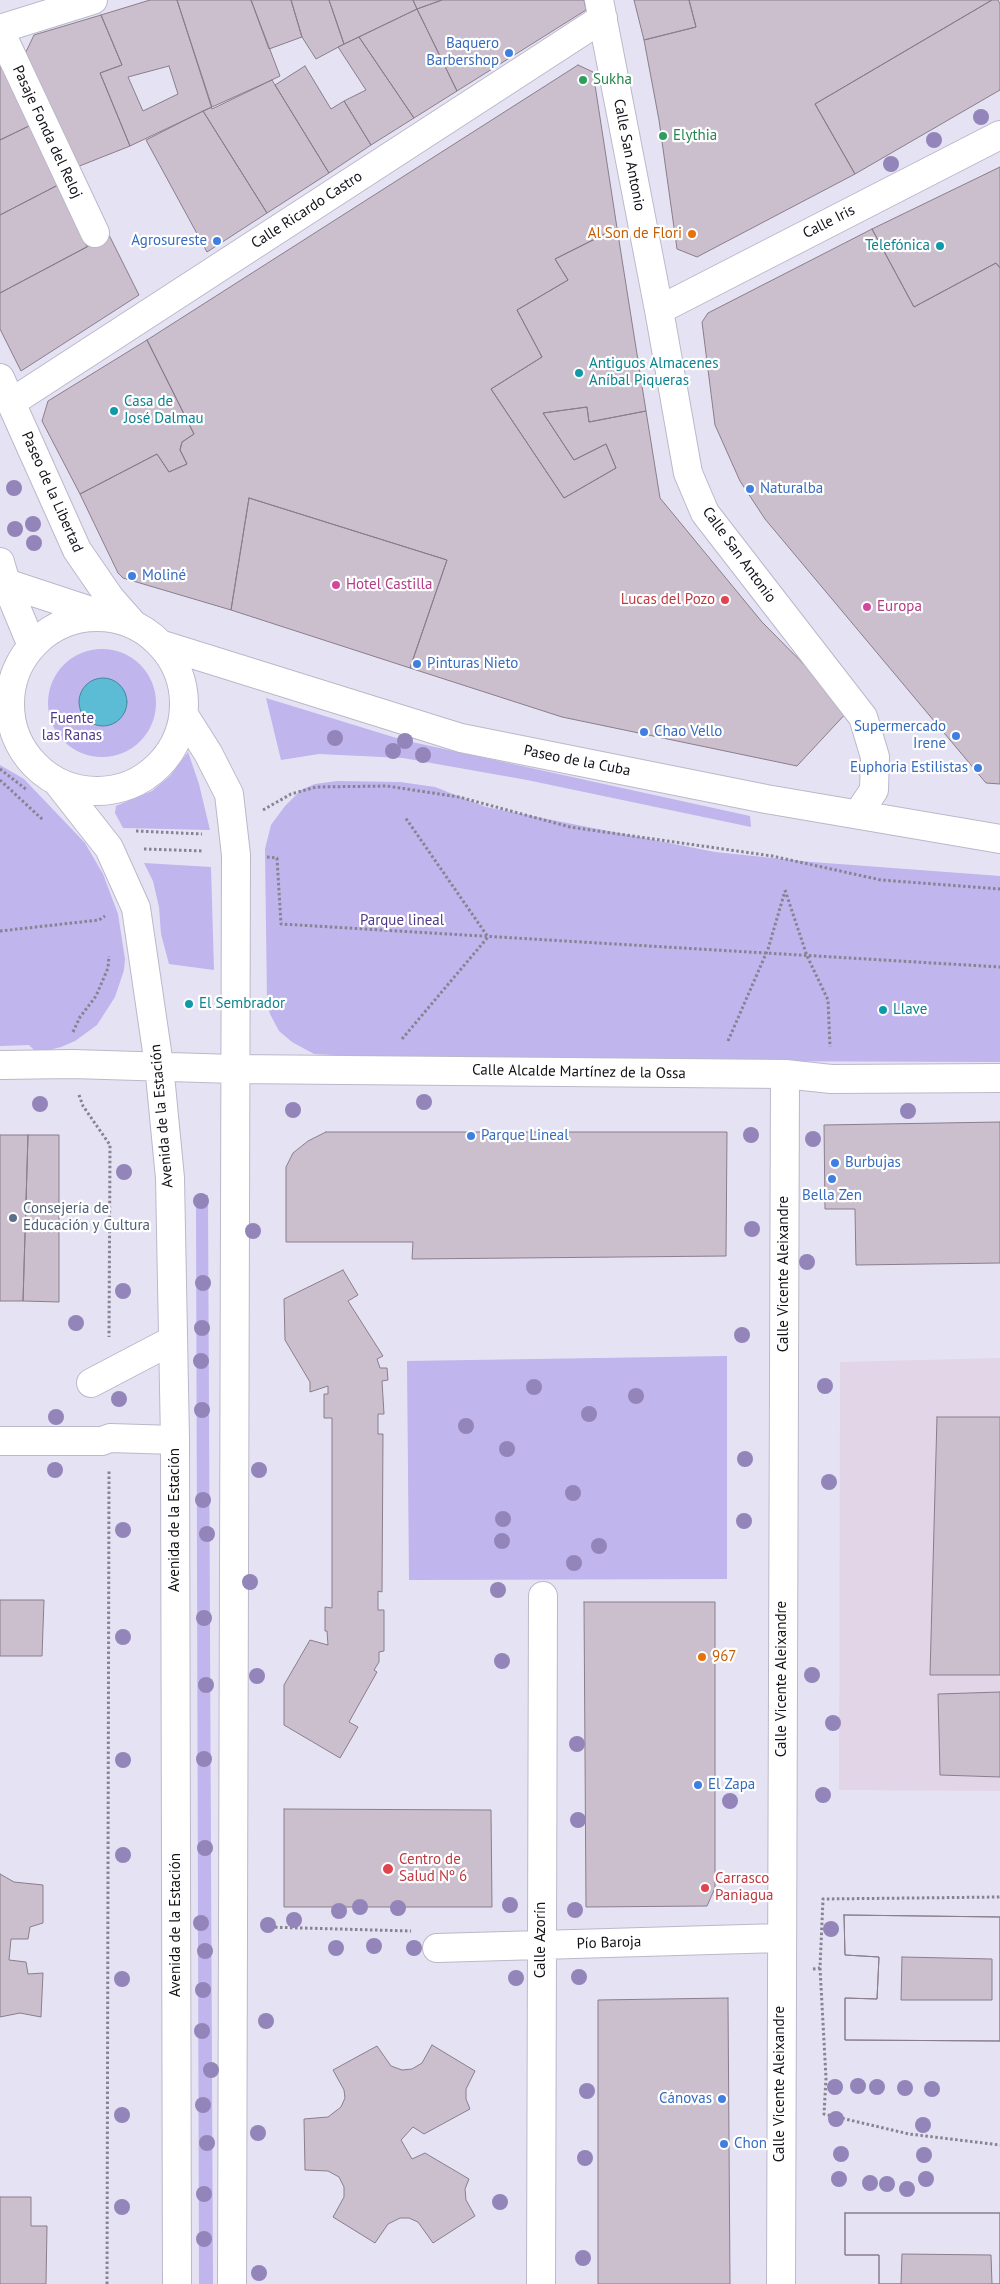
<!DOCTYPE html>
<html>
<head>
<meta charset="utf-8">
<style>
	body { margin:0 }
	canvas { display:block; background:#e5e2f4 }
</style>
</head>
<body>
<canvas width="1000" height="2284"></canvas>
<script>
const c = document.querySelector('canvas').getContext('2d');
c.lineJoin = 'round';
function paint(path, color) {
  c.fillStyle = color;
  c.fill(path, 'evenodd');
}
function poly(rows) {
  const path = new Path2D();
  for (const r of rows) {
    if (r.length === 3) {
      path.moveTo(r[0] + r[2], r[1]);
      path.arc(r[0], r[1], r[2], 0, 2 * Math.PI);
      continue;
    }
    path.moveTo(r[0], r[1]);
    for (let i = 2; i < r.length; i += 2) path.lineTo(r[i], r[i + 1]);
  }
  return path;
}
function strokePath(path, color, width, dash) {
  c.strokeStyle = color;
  c.lineWidth = width;
  c.lineCap = dash ? 'butt' : 'round';
  c.setLineDash(dash || []);
  c.stroke(path);
}
function write(font, color, halo, rows, align = 'center') {
  c.font = font + ' "PT Sans",sans-serif';
  c.lineWidth = 4.5;
  c.setLineDash([]);
  c.textBaseline = 'middle';
  c.strokeStyle = halo;
  c.fillStyle = color;
  for (const [text, x, y, turn = 0] of rows) {
    c.save();
    c.translate(x, y);
    c.rotate((+turn || 0) * Math.PI / 180);
    c.textAlign = isNaN(turn) ? turn : align;
    if (halo) c.strokeText(text, 0, 0);
    c.fillText(text, 0, 0);
    c.restore();
  }
}
const education = poly([
	[1000,1358,1000,1791,839,1790,840,1362]
]);
const green = poly([
	[102,703,54],
	[266,698,403,740,750,816,751,827,527,780,403,758,319,754,281,760],
	[188,752,199,784,210,830,123,828,115,813,116,806,152,791,170,776],
	[0,765,24,779,85,843,103,874,118,914,125,959,124,970,115,997,97,1025,75,1041,61,1047,37,1053,29,1045,0,1046],
	[337,781,400,782,435,787,486,807,715,852,812,862,1000,876,1000,1062,428,1060,314,1054,292,1042,279,1031,270,1014,267,1002,265,849,271,825,285,806,301,790,315,784],
	[144,863,211,867,214,970,169,964,161,934,159,907,153,881],
	[196,1195,208,1195,213,2284,199,2284],
	[727,1356,727,1579,409,1580,407,1361]
]);
const water = poly([
	[103,702,24]
]);
const building = poly([
	[150,0,177,0,212,107,130,146,100,73,122,65,101,15,150,0],
	[169,66,178,94,143,111,128,77,169,66],
	[177,0,251,0,280,76,212,109,177,0],
	[251,0,291,0,302,37,269,49,251,0],
	[291,0,329,0,344,44,316,59,302,37,291,0],
	[329,0,413,0,417,9,344,44,329,0],
	[413,0,442,0,417,9,413,0],
	[442,0,584,0,586,10,457,91,417,9,442,0],
	[634,0,689,0,696,27,644,40,634,0],
	[689,0,992,0,815,104,855,174,697,257,677,249,659,120,644,40,696,27,689,0],
	[992,0,998,0,1000,4,1000,90,855,174,815,104,992,0],
	[417,9,457,91,414,118,359,37,417,9],
	[101,15,122,65,100,73,130,146,77,167,24,56,34,35,101,15],
	[359,37,414,118,371,145,344,101,366,90,338,47,359,37],
	[0,59,31,125,0,140,0,59],
	[578,65,593,72,617,228,555,259,568,280,517,310,542,357,491,389,564,498,616,468,606,444,574,460,543,413,587,407,589,422,646,411,660,498,762,622,849,710,797,766,562,717,410,668,447,560,249,498,231,610,123,578,118,573,80,494,157,454,169,472,187,464,180,450,182,442,194,434,147,340,578,65],
	[305,66,331,109,344,101,371,145,329,173,275,85,305,66],
	[272,80,329,173,267,213,203,111,272,80],
	[203,111,267,213,207,252,146,140,203,111],
	[31,125,58,185,0,215,0,140,31,125],
	[1000,167,1000,268,996,263,914,307,872,229,1000,167],
	[58,185,87,247,0,293,0,215,58,185],
	[617,228,646,411,589,422,587,407,543,413,574,460,606,444,616,468,564,498,491,389,542,357,517,310,568,280,555,259,617,228],
	[872,229,914,307,996,263,1000,268,1000,784,986,783,765,519,740,481,715,425,702,322,708,313,872,229],
	[109,235,139,295,21,371,0,329,0,293,109,235],
	[147,340,194,434,182,442,180,450,187,464,169,472,157,454,80,494,42,421,48,401,147,340],
	[249,498,447,560,410,668,231,610,249,498],
	[1000,1122,1000,1263,856,1265,855,1209,825,1209,824,1125,1000,1122],
	[326,1132,727,1132,726,1256,412,1259,413,1242,286,1242,286,1167,293,1153,308,1141,326,1132],
	[0,1135,28,1135,23,1301,0,1301,0,1135],
	[28,1135,59,1135,59,1302,23,1301,28,1135],
	[343,1270,358,1295,348,1301,383,1356,377,1359,380,1368,387,1368,388,1380,382,1381,384,1414,378,1414,378,1434,383,1434,382,1592,378,1591,378,1610,384,1610,384,1651,379,1652,379,1662,374,1670,377,1672,349,1722,358,1727,340,1758,284,1725,284,1685,310,1640,328,1645,327,1631,325,1631,325,1607,332,1608,332,1418,324,1418,324,1394,328,1394,328,1386,310,1392,310,1382,285,1340,284,1299,343,1270],
	[937,1417,1000,1417,1000,1675,930,1675,937,1417],
	[0,1600,44,1600,42,1656,0,1656,0,1600],
	[584,1602,715,1602,715,1888,707,1906,586,1907,584,1602],
	[1000,1692,1000,1777,940,1775,938,1694,1000,1692],
	[284,1809,491,1810,492,1907,284,1907,284,1809],
	[0,1874,14,1882,43,1885,43,1923,30,1927,28,1939,11,1939,9,1960,26,1962,28,1974,43,1973,41,2017,20,2013,0,2017,0,1874],
	[844,1915,1000,1917,1000,2041,845,2040,845,1998,877,1999,879,1957,845,1955,844,1915],
	[902,1957,992,1959,992,2000,901,2000,902,1957],
	[844,1915,1000,1917,1000,2041,845,2040,845,1998,877,1999,879,1957,845,1955,844,1915],
	[728,1998,730,2284,598,2284,598,2000,728,1998],
	[432,2045,475,2071,466,2089,466,2099,470,2109,424,2134,413,2127,401,2140,412,2159,425,2153,469,2179,465,2189,466,2200,475,2216,433,2243,418,2222,409,2218,400,2218,388,2224,375,2243,333,2217,344,2197,344,2187,339,2177,328,2171,305,2170,304,2119,328,2117,341,2107,345,2098,344,2090,333,2070,377,2046,391,2066,402,2070,412,2069,422,2063,432,2045],
	[0,2197,31,2197,31,2226,47,2226,46,2284,0,2284,0,2197],
	[845,2213,1000,2213,1000,2284,992,2284,991,2255,902,2254,901,2284,879,2284,879,2255,845,2255,845,2213],
	[845,2213,1000,2213,1000,2284,879,2284,879,2255,845,2255,845,2213]
]);
const path = poly([
	[0,769,27,790],
	[0,780,43,820],
	[263,810,291,794,316,787,387,786,459,797,570,827,772,856,881,880,1000,889],
	[136,831,202,834],
	[144,849,203,851],
	[267,857,277,858,281,924,1000,967],
	[785,890,807,956,828,1000,830,1047],
	[0,931,99,920,105,916],
	[73,1032,80,1017,96,996,108,968,109,956],
	[402,1039,488,937,405,817],
	[728,1041,768,949,785,891],
	[79,1095,83,1106,110,1145,109,1337],
	[265,1927,411,1931],
	[820,1968,826,2078,824,2114,909,2134,1000,2145],
	[813,1969,820,1968,823,1899,1000,1897],
	[107,2284,109,1471]
]);
const minor = poly([
	[599,0,659,310,688,473,705,513,863,717,875,757,874,790,858,814],
	[0,29,93,0],
	[0,31,95,233],
	[659,310,1000,135],
	[0,378,77,550,110,598,133,624],
	[12,402,603,18],
	[0,562,6,583],
	[91,1383,173,1340],
	[0,1441,102,1441,110,1438,175,1440],
	[437,1948,780,1938],
	[541,2284,543,1596],
	[781,2284,785,1074]
]);
const major = poly([
	[0,581,103,615],
	[6,583,32,646],
	[97,704,87],
	[163,645,461,738,766,799,1000,839],
	[184,715,208,753,229,794,236,855,232,2284],
	[58,783,109,848,136,908,159,1065,170,1178,175,1440,177,2284],
	[0,1065,73,1064,234,1069,785,1074,831,1079,1000,1078]
]);
const trees = [
	[981,117],
	[934,140],
	[891,164],
	[14,488],
	[33,524],
	[15,529],
	[34,543],
	[335,738],
	[405,741],
	[393,751],
	[423,755],
	[424,1102],
	[40,1104],
	[293,1110],
	[908,1111],
	[751,1135],
	[813,1139],
	[124,1172],
	[201,1201],
	[752,1229],
	[253,1231],
	[807,1262],
	[203,1283],
	[123,1291],
	[76,1323],
	[202,1328],
	[742,1335],
	[201,1361],
	[825,1386],
	[534,1387],
	[636,1396],
	[119,1399],
	[202,1410],
	[589,1414],
	[56,1417],
	[466,1426],
	[507,1449],
	[745,1459],
	[55,1470],
	[259,1470],
	[829,1482],
	[573,1493],
	[203,1500],
	[503,1519],
	[744,1521],
	[123,1530],
	[207,1534],
	[502,1541],
	[599,1546],
	[574,1563],
	[250,1582],
	[498,1590],
	[204,1618],
	[123,1637],
	[502,1661],
	[812,1675],
	[257,1676],
	[206,1685],
	[833,1723],
	[577,1744],
	[204,1759],
	[123,1760],
	[823,1795],
	[730,1801],
	[578,1820],
	[205,1848],
	[123,1855],
	[510,1905],
	[360,1907],
	[398,1908],
	[575,1910],
	[339,1911],
	[294,1920],
	[201,1923],
	[268,1925],
	[831,1929],
	[374,1946],
	[336,1948],
	[414,1948],
	[205,1951],
	[579,1977],
	[516,1978],
	[122,1979],
	[203,1990],
	[266,2021],
	[202,2031],
	[211,2070],
	[858,2086],
	[835,2087],
	[877,2087],
	[905,2088],
	[932,2089],
	[587,2091],
	[203,2105],
	[122,2115],
	[836,2119],
	[923,2125],
	[258,2133],
	[207,2143],
	[841,2154],
	[924,2155],
	[585,2158],
	[839,2179],
	[926,2179],
	[870,2183],
	[887,2184],
	[907,2189],
	[204,2194],
	[500,2202],
	[122,2207],
	[204,2239],
	[583,2258],
	[259,2273]
];
const markers = [
	[509,53,5,"#3f7fe0"],
	[583,80,5,"#2e9e5b"],
	[663,136,5,"#2e9e5b"],
	[692,234,5,"#e8710a"],
	[217,241,5,"#3f7fe0"],
	[940,246,5,"#0f9aa8"],
	[579,373,5,"#0f9aa8"],
	[114,411,5,"#0f9aa8"],
	[750,489,5,"#3f7fe0"],
	[132,576,5,"#3f7fe0"],
	[336,585,5,"#d1479c"],
	[725,600,5,"#e0444e"],
	[867,607,5,"#d1479c"],
	[417,664,5,"#3f7fe0"],
	[644,732,5,"#3f7fe0"],
	[956,736,5,"#3f7fe0"],
	[978,768,5,"#3f7fe0"],
	[189,1004,5,"#0f9aa8"],
	[883,1010,5,"#0f9aa8"],
	[471,1136,5,"#3f7fe0"],
	[835,1163,5,"#3f7fe0"],
	[832,1179,5,"#3f7fe0"],
	[13,1218,5,"#5c6f8a"],
	[702,1657,5,"#e8710a"],
	[698,1785,5,"#3f7fe0"],
	[388,1869,6,"#e0444e"],
	[705,1888,5,"#e0444e"],
	[722,2099,5,"#3f7fe0"],
	[724,2144,5,"#3f7fe0"]
];
const shopNames = [
	["Baquero",499,44,"right"],
	["Barbershop",499,61,"right"],
	["Agrosureste",207,241,"right"],
	["Naturalba",760,489],
	["Moliné",142,576],
	["Pinturas Nieto",427,664],
	["Supermercado",946,727,"right"],
	["Irene",946,744,"right"],
	["Chao Vello",654,732],
	["Euphoria Estilistas",968,768,"right"],
	["Parque Lineal",481,1136],
	["Burbujas",845,1163],
	["Bella Zen",832,1196,"center"],
	["El Zapa",708,1785],
	["Cánovas",712,2099,"right"],
	["Chon",734,2144]
];
const leisureNames = [
	["Sukha",593,80],
	["Elythia",673,136]
];
const streetNames = [
	["Pasaje Fonda del Reloj",47,132,65],
	["Calle San Antonio",629,155,79],
	["Calle Ricardo Castro",307,210,-33],
	["Calle Iris",829,222,-27],
	["Paseo de la Libertad",52,492,66],
	["Calle San Antonio",739,555,54],
	["Paseo de la Cuba",577,761,11],
	["Calle Alcalde Martínez de la Ossa",579,1072,1],
	["Avenida de la Estación",162,1116,-95],
	["Calle Vicente Aleixandre",784,1274,-90],
	["Avenida de la Estación",175,1520,-90],
	["Calle Vicente Aleixandre",782,1679,-90],
	["Avenida de la Estación",176,1925,-90],
	["Calle Azorín",541,1940,-90],
	["Pío Baroja",609,1943,-2],
	["Calle Vicente Aleixandre",780,2084,-90]
];
const foodNames = [
	["Al Son de Flori",682,234],
	["967",712,1657,"left"]
];
const cultureNames = [
	["Telefónica",930,246,"right"],
	["Antiguos Almacenes",589,364],
	["Aníbal Piqueras",589,381],
	["Casa de",124,402],
	["José Dalmau",124,419],
	["El Sembrador",199,1004],
	["Llave",893,1010]
];
const hotelNames = [
	["Hotel Castilla",346,585],
	["Europa",877,607]
];
const healthNames = [
	["Lucas del Pozo",715,600,"right"],
	["Centro de",399,1860],
	["Salud Nº 6",399,1877],
	["Carrasco",715,1879],
	["Paniagua",715,1896]
];
const parkNames = [
	["Fuente",72,719],
	["las Ranas",72,736],
	["Parque lineal",402,921]
];
const serviceNames = [
	["Consejería de",23,1209],
	["Educación y Cultura",23,1226]
];
paint(education, '#e3d5e8');
paint(green, '#c0b5ed');
paint(water, '#5cbbd5');
strokePath(water, '#46889c', 1);
paint(building, '#cbbecd');
strokePath(building, '#8a7e8c', 1);
strokePath(minor, '#bbb8ca', 30);
strokePath(major, '#bbb8ca', 30);
strokePath(path, '#868490', 3, [2.5, 2.5]);
strokePath(minor, '#fff', 28);
strokePath(major, '#fff', 28);
c.fillStyle = '#9385b9';
for (const [x, y] of trees) {
  c.beginPath();
  c.arc(x, y, 8, 0, 2 * Math.PI);
  c.fill();
}
for (const [x, y, r, color] of markers) {
  const dot = new Path2D();
  dot.arc(x, y, r, 0, 2 * Math.PI);
  c.fillStyle = color;
  c.fill(dot);
  strokePath(dot, '#fff', 2);
}
write('15px', '#366cbe', '#fff', shopNames, 'left');
write('15px', '#27864d', '#fff', leisureNames, 'left');
write('15px', '#121117', '#fff', streetNames);
write('15px', '#c56008', '#fff', foodNames, 'right');
write('15px', '#0d838f', '#fff', cultureNames, 'left');
write('15px', '#b23c85', '#fff', hotelNames, 'left');
write('15px', '#be3a42', '#fff', healthNames, 'left');
write('15px', '#503989', '#fff', parkNames);
write('15px', '#4e5e75', '#fff', serviceNames, 'left');
</script>
</body>
</html>
